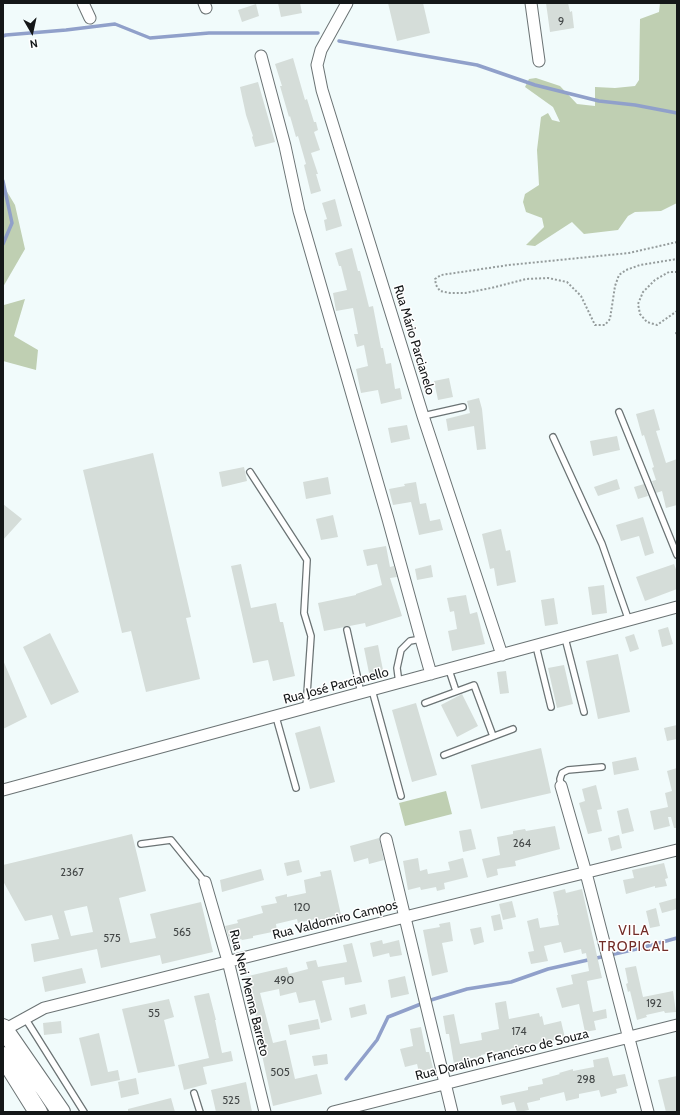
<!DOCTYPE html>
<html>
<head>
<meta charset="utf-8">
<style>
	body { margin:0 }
	#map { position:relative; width:680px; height:1115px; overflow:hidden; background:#f1fbfb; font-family:Cabin,sans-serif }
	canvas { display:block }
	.frame { position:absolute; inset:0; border:4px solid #141718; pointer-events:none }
	.north { position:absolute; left:12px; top:12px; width:40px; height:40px; -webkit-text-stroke:3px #fff; paint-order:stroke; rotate:171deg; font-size:11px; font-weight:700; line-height:16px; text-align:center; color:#141718 }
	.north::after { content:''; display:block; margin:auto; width:14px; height:18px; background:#141718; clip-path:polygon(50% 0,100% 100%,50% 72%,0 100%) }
</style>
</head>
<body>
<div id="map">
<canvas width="680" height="1115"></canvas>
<div class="frame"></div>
<div class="north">N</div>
</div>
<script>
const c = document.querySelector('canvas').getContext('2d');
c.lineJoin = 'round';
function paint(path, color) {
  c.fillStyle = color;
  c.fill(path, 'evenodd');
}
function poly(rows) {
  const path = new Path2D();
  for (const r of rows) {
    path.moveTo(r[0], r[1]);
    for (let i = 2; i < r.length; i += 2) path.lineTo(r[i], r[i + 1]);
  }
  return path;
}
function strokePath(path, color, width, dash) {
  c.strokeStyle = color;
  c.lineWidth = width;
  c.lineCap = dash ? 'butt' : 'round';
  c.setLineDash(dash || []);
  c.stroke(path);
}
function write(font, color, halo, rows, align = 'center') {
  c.font = font + ' Cabin,sans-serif';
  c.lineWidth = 3;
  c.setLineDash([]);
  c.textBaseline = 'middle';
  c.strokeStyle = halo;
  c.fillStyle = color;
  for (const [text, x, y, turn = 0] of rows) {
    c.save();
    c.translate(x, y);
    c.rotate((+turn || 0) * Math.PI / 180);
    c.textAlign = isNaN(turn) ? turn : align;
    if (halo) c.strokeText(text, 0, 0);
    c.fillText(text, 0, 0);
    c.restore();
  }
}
const green = poly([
	[660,3,677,3,677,203,661,211,635,212,628,216,618,230,584,234,572,222,535,246,526,245,544,227,542,218,526,212,523,202,525,194,539,185,537,150,541,117,548,113,552,120,560,122,553,107,525,87,529,79,536,78,560,86,577,104,595,106,595,87,615,88,635,86,639,80,640,19,659,12],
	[3,185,15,205,25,249,3,287],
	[25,299,14,336,38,350,36,370,3,361,3,303,4,305],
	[446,791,452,814,405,826,399,803]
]);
const stream = poly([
	[3,36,6,35,66,30,115,24,150,38,209,33,318,33],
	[339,41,477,65,535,85,599,101,635,105,677,113],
	[3,181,12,223,3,244],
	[346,1079,377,1040,388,1017,431,1000,467,989,511,982,548,969,641,948,677,938]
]);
const building = poly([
	[278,3,300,3,302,13,281,17],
	[388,3,423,3,430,33,397,41],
	[546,3,568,3,570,12,572,11,574,28,550,32],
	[256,4,259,16,242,22,238,10],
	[293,58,305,100,307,99,314,122,316,122,318,130,314,132,320,150,311,153,318,174,316,174,321,191,311,194,304,165,306,164,298,136,296,137,290,116,289,117,280,86,282,86,275,64],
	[258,82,275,142,255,147,252,137,253,136,246,115,240,87],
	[335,199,342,226,326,231,324,220,327,219,322,203],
	[352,248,358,271,360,271,369,307,373,306,381,348,383,348,386,364,391,363,395,389,400,388,402,399,381,404,378,390,361,393,356,369,368,366,364,345,357,347,354,334,358,334,353,308,336,311,333,293,347,290,341,266,339,266,335,253],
	[449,378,453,397,438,400,434,381],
	[479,398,482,409,486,449,477,450,474,426,448,431,446,419,470,413,467,401],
	[654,409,660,430,656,431,666,463,677,459,677,505,666,508,662,491,656,493,652,481,656,480,652,468,654,467,644,435,642,436,636,414],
	[407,425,410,439,391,443,388,428],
	[617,436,620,450,593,456,590,441],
	[153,453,191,617,186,618,200,679,146,692,131,631,122,633,83,470],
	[244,467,247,481,222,487,219,472],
	[328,477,331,494,306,499,303,482],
	[617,479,620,489,598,496,594,487],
	[416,482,420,504,426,503,430,521,440,519,443,530,419,535,411,502,393,505,389,489,405,486,404,484],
	[644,484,648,496,638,499,634,487],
	[3,504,22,519,3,540],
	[333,515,338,537,321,540,316,519],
	[643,517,654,553,645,556,639,536,621,541,616,525],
	[501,529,506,551,510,550,516,582,497,586,494,568,490,569,482,534],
	[386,546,390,567,394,566,397,577,390,578,402,616,366,627,365,623,324,631,318,603,356,595,356,594,382,585,377,564,367,566,363,550],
	[241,564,251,608,276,603,280,622,283,622,295,676,273,681,268,660,253,663,231,566],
	[674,564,677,572,677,589,645,601,636,577],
	[431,565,433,577,417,580,415,569],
	[604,585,607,613,592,615,588,587],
	[466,595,470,614,477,612,485,644,452,651,448,631,457,629,454,611,450,612,447,598],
	[554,598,558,624,545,626,541,600],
	[668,627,673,644,662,647,658,630],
	[50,633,79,692,51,705,23,647],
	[634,634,639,649,630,652,625,637],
	[378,645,383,670,369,673,364,648],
	[618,654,630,712,598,719,586,661],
	[3,660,27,717,3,729],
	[564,665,573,704,557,708,548,668],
	[506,671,509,693,500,694,497,672],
	[462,694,478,726,457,737,441,705],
	[416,703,437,775,412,782,392,710],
	[677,725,677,739,667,741,664,728],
	[320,726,335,782,310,789,295,733],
	[541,748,551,793,481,809,471,765],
	[636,757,639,770,614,775,612,762],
	[677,768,677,828,674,828,671,817,668,817,670,826,654,830,650,811,668,807,665,793,672,791,667,771],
	[596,785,602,809,597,810,602,831,588,834,579,803,585,801,582,789],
	[628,808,634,831,622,834,617,811],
	[555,826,560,849,515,861,516,866,497,869,498,875,487,878,482,859,500,855,497,837,513,834,513,831,525,829,526,831],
	[471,829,476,849,463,852,459,831],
	[132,834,146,891,119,898,130,943,156,938,150,914,201,902,213,952,162,964,160,955,101,968,97,949,34,962,31,944,59,939,52,915,25,921,3,881,3,865],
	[87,906,93,932,71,936,64,911],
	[619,835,622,848,611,851,608,838],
	[379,838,384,860,369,864,368,858,354,862,350,846],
	[418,858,420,871,427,869,428,874,450,870,448,862,463,858,468,877,444,883,445,889,437,891,436,887,421,890,420,887,408,890,403,861],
	[299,860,302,872,287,876,284,863],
	[664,863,668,878,665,879,667,886,655,888,655,886,626,894,623,880,634,878,632,870],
	[261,869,264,880,222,892,220,880],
	[331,870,341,915,316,922,315,919,298,923,297,919,276,924,277,931,253,936,253,938,242,940,241,939,230,942,225,926,238,923,237,920,263,913,261,906,277,903,275,897,287,894,287,897,306,893,304,880,321,876,320,872],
	[565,889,566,893,582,889,602,978,587,981,593,1012,606,1009,607,1018,594,1021,596,1030,585,1032,579,1004,562,1008,556,988,573,984,571,975,589,971,586,953,582,954,581,949,564,953,561,942,544,946,548,961,531,964,528,952,534,951,527,921,538,918,540,928,559,925,557,915,558,915,553,892],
	[677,898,677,909,662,913,659,903],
	[512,901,516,917,503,920,499,904],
	[656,908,660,926,650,928,646,911],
	[500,914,503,929,494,931,491,916],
	[450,922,453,941,442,943,448,972,432,976,423,930,440,927,439,924],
	[481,927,484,942,474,945,470,929],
	[382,940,383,944,399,940,402,955,390,957,389,953,373,957,370,943],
	[352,943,362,982,345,985,344,977,322,981,332,1020,321,1023,315,1000,299,1003,296,992,280,996,279,989,260,993,273,1043,286,1040,295,1079,317,1074,322,1094,273,1106,260,1046,263,1045,255,1013,253,1013,244,977,287,967,289,974,308,969,306,962,316,960,318,967,347,962,343,945],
	[636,966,643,997,673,991,676,1012,665,1013,664,1011,646,1015,647,1017,637,1020,630,991,628,992,626,984,628,983,625,968],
	[82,968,86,983,45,992,42,977],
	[405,976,409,994,391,998,388,980],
	[209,993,216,1020,215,1020,222,1053,231,1051,233,1061,203,1067,207,1084,184,1090,178,1065,209,1058,194,996],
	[169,999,174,1017,164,1020,175,1066,138,1073,122,1009],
	[506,1001,509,1019,539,1013,540,1017,542,1016,544,1025,561,1021,565,1038,513,1049,514,1052,502,1055,501,1051,481,1055,481,1057,464,1059,465,1062,454,1064,449,1034,446,1034,443,1016,454,1014,460,1044,482,1040,481,1033,499,1029,495,1003],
	[365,1004,367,1014,351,1018,349,1008],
	[318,1019,320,1029,290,1035,288,1025],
	[61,1021,62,1033,44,1035,43,1023],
	[421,1027,426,1052,429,1052,433,1068,419,1072,417,1064,405,1067,400,1049,413,1046,410,1029],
	[99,1033,108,1072,118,1070,120,1080,91,1086,79,1038],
	[327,1054,328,1064,314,1066,312,1056],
	[608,1057,613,1076,625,1074,628,1086,616,1089,617,1093,601,1097,599,1090,579,1094,579,1098,566,1101,564,1092,540,1098,540,1100,527,1103,529,1110,519,1112,517,1112,514,1102,502,1105,500,1096,528,1090,528,1087,543,1084,542,1079,560,1074,559,1073,573,1069,573,1071,594,1067,593,1060],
	[677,1076,677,1112,666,1112,658,1080],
	[136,1078,139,1094,121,1098,118,1082],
	[246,1082,252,1112,216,1112,211,1090],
	[171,1098,175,1112,128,1112,128,1109]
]);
const path = poly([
	[677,242,629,253,509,265,441,275,435,279,436,285,440,291,450,293,465,293,491,288,526,279,548,278,567,282,581,296,595,325,605,325,610,319,615,286,619,275,626,270,640,265,677,259],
	[677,272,669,272,655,280,643,292,638,304,640,314,647,322,657,325,677,311],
	[677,333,676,333,677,334]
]);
const service = poly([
	[619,412,677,555],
	[423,416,463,407],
	[553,437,602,544,629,621],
	[250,472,307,560,304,613,311,636,306,708],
	[347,630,361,693],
	[565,638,584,712],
	[536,646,551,707],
	[449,670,456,691],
	[399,683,397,668,401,650,410,641,421,639],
	[372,690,401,796],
	[425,703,474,685,493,736],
	[276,717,296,788],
	[444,755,513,729],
	[561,786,560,779,562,773,568,770,602,767],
	[141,844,171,840,205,882],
	[25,1018,84,1112],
	[194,1093,200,1112]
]);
const minor = poly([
	[83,3,90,18],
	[204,3,206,8],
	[347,3,321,50,317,65,322,90,423,416,502,655],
	[531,3,539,61],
	[261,56,285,146,299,211,388,519,421,639,431,674],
	[561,786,586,873,648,1112],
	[3,790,677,607],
	[386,839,452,1112],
	[205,882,228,961,265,1112],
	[4,1030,44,1008,405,917,677,850],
	[333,1112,677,1025]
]);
const trunk = poly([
	[3,1028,61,1112],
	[3,1056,38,1112]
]);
const numberNames = [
	["9",561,22],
	["264",522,844],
	["2367",72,873],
	["120",302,908],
	["565",182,933],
	["575",112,939],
	["490",284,981],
	["192",654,1004],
	["55",154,1014],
	["174",519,1032],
	["505",280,1073],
	["298",586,1080],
	["525",231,1101]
];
const streetNames = [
	["Rua Mário Parcianelo",414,340,73],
	["Rua José Parcianello",336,686,-15],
	["Rua Valdomiro Campos",335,920,-14],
	["Rua Neri Menna Barreto",249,993,76],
	["Rua Doralino Francisco de Souza",502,1055,-14]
];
const neighbourhoodNames = [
	["VILA",634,931],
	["TROPICAL",634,947]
];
paint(green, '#bfcfb2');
strokePath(stream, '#90a0ca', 3.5);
paint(building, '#d5ddd9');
strokePath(service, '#6b7374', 8);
strokePath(minor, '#6b7374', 13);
strokePath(trunk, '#6b7374', 20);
strokePath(path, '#959c9c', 2, [2, 2]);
strokePath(service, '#fff', 5.5);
strokePath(minor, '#fff', 11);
strokePath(trunk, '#fff', 18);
write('11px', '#444848', null, numberNames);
write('13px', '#141718', '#fff', streetNames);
c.letterSpacing = '1px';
write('14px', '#722c27', '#fff', neighbourhoodNames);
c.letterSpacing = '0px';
</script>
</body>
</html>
